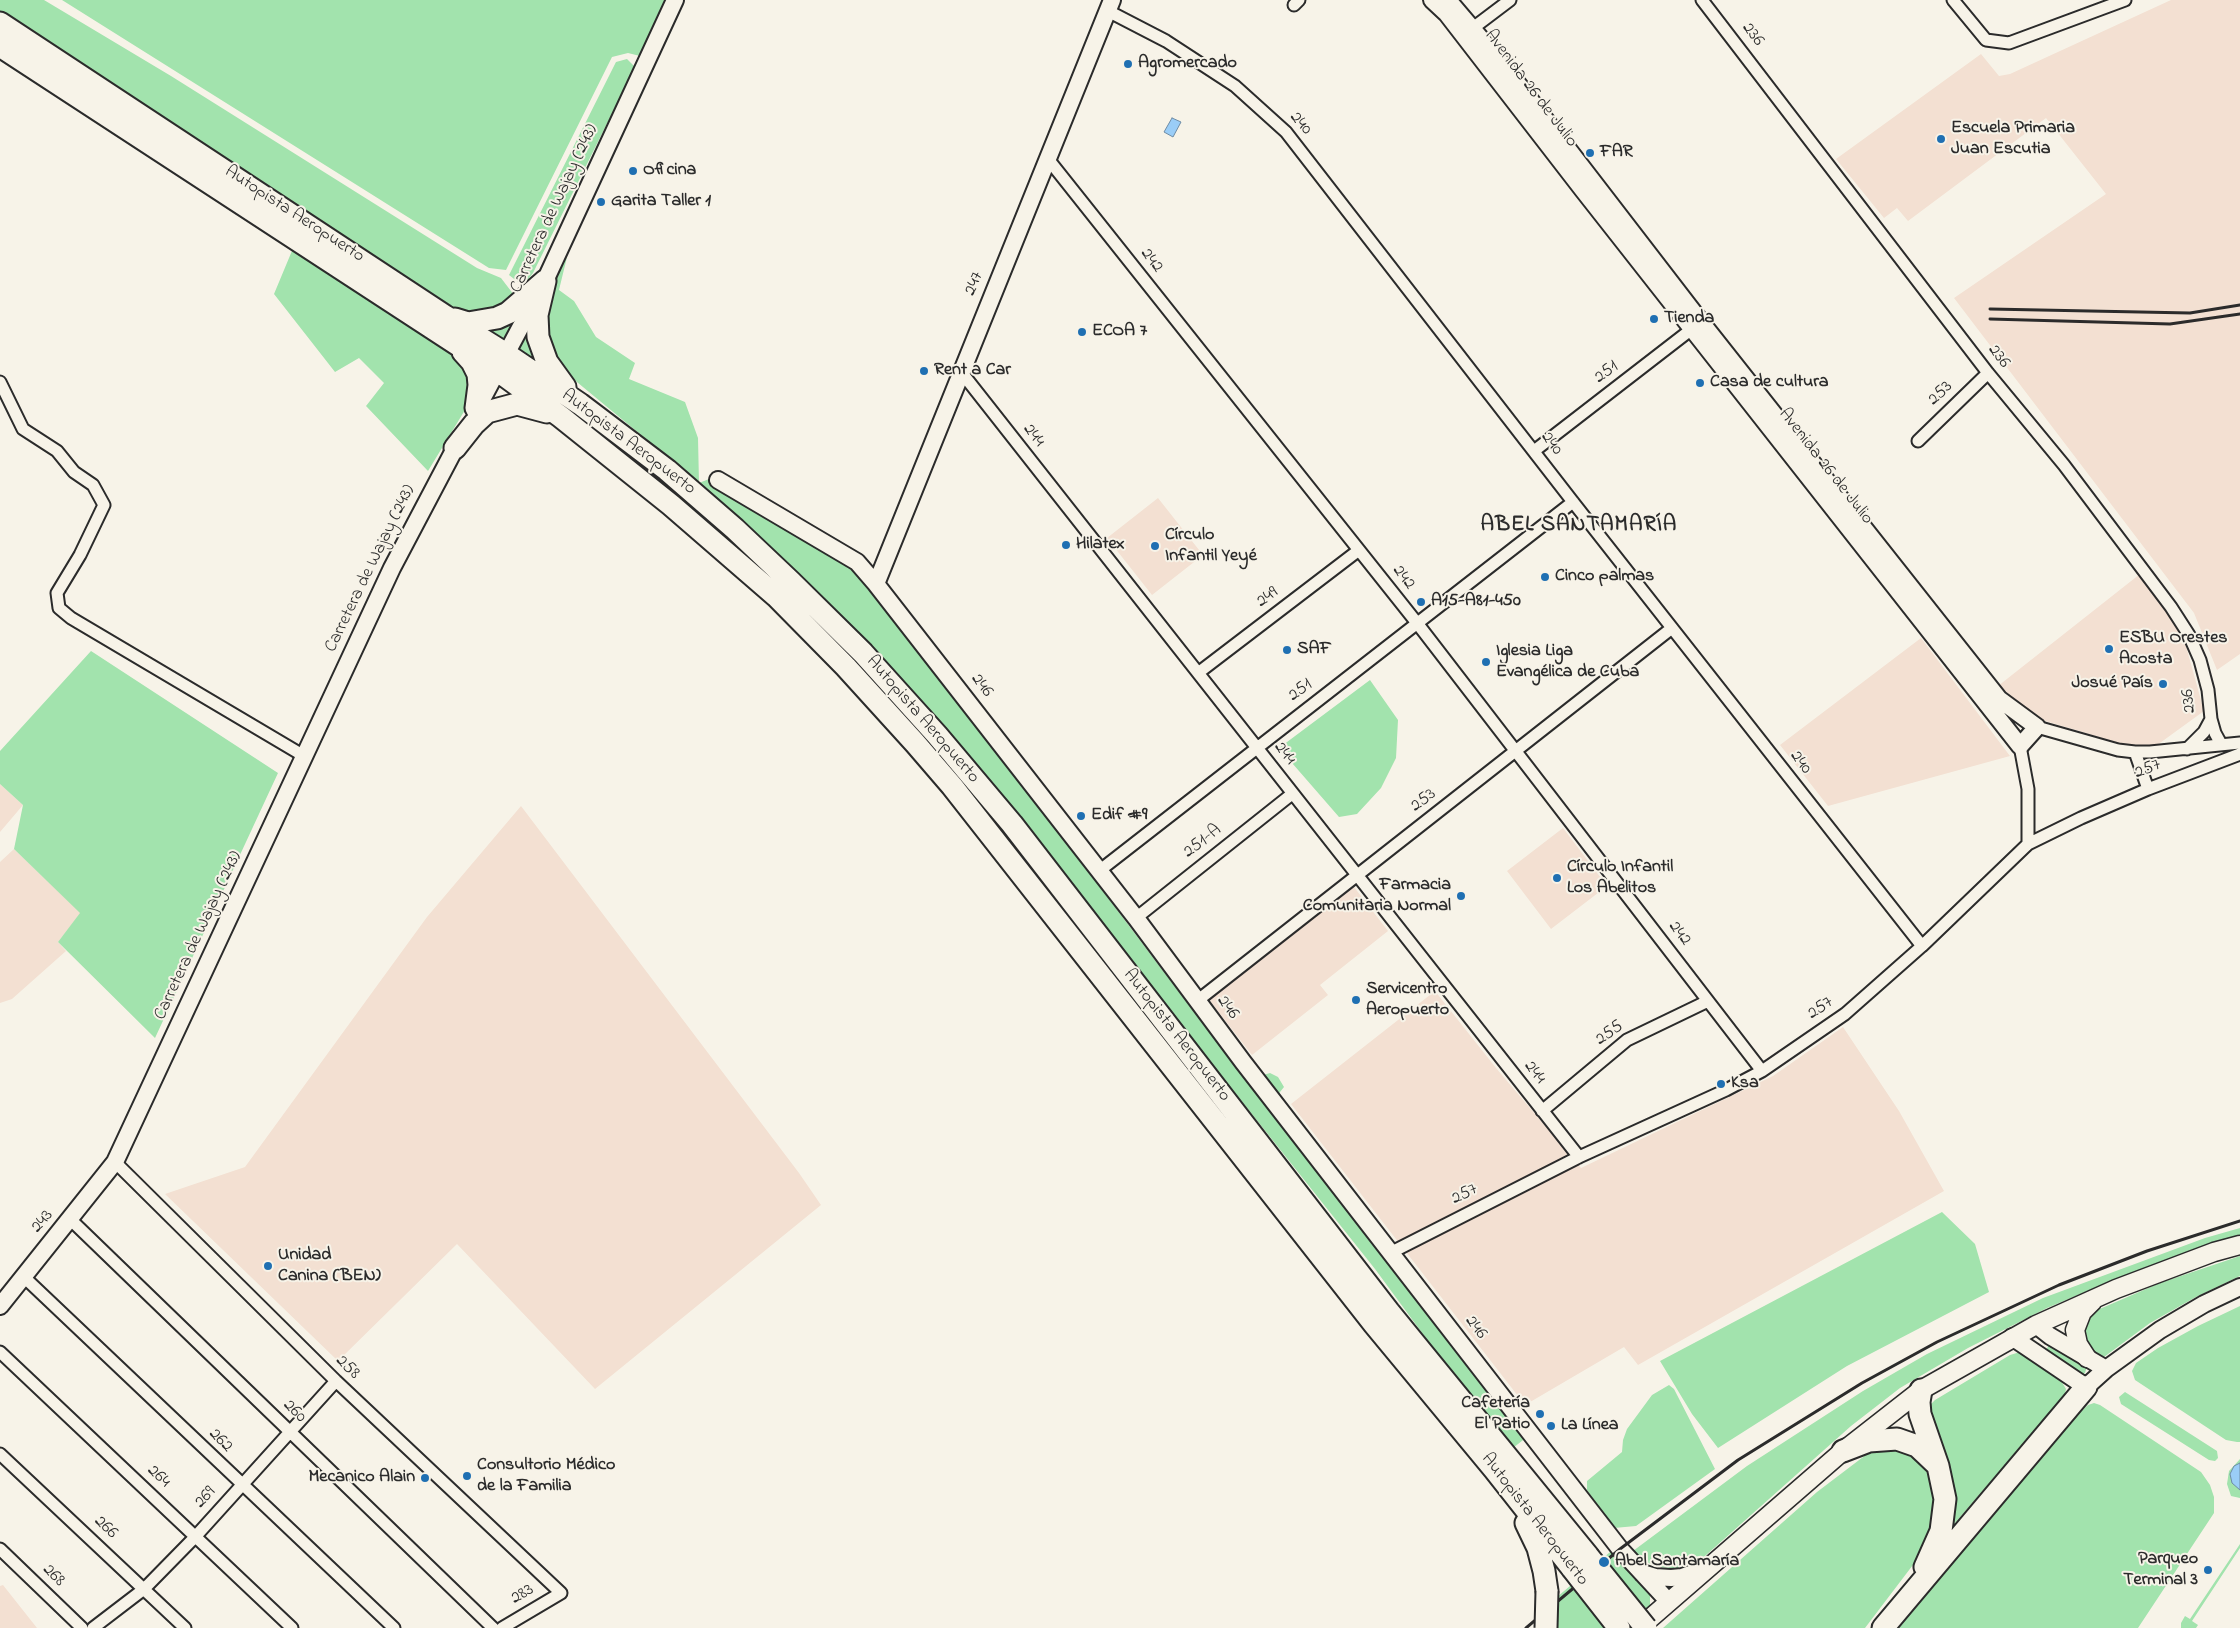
<!DOCTYPE html>
<html>
<head>
<meta charset="utf-8">
<style>
	body { margin:0 }
	canvas { display:block; background:#f7f3e8 }
</style>
</head>
<body>
<canvas width="2240" height="1628"></canvas>
<script>
const c = document.querySelector('canvas').getContext('2d');
c.lineJoin = 'round';
function paint(path, color) {
  c.fillStyle = color;
  c.fill(path, 'evenodd');
}
function poly(rows) {
  const path = new Path2D();
  for (const r of rows) {
    path.moveTo(r[0], r[1]);
    for (let i = 2; i < r.length; i += 2) path.lineTo(r[i], r[i + 1]);
  }
  return path;
}
function strokePath(path, color, width, dash) {
  c.strokeStyle = color;
  c.lineWidth = width;
  c.lineCap = dash ? 'butt' : 'round';
  c.setLineDash(dash || []);
  c.stroke(path);
}
function write(font, color, halo, rows, align = 'center') {
  c.font = font + ' "Indie Flower",sans-serif';
  c.lineWidth = 4;
  c.setLineDash([]);
  c.textBaseline = 'middle';
  c.strokeStyle = halo;
  c.fillStyle = color;
  for (const [text, x, y, turn = 0] of rows) {
    c.save();
    c.translate(x, y);
    c.rotate((+turn || 0) * Math.PI / 180);
    c.textAlign = isNaN(turn) ? turn : align;
    if (halo) c.strokeText(text, 0, 0);
    c.fillText(text, 0, 0);
    c.restore();
  }
}
const built = poly([
	[2171,0,2240,0,2240,654,2217,670,2194,613,1954,298,2106,194,2046,118,1908,221,1897,208,1884,218,1836,159,1981,54,1999,76,2010,74],
	[1158,498,1203,555,1152,595,1107,538],
	[2140,574,2172,616,2184,639,2204,711,2153,748,2119,743,2042,720,1998,686],
	[1921,638,2010,756,1828,806,1780,745],
	[0,784,23,805,0,832],
	[521,806,799,1173,821,1205,595,1389,457,1244,338,1361,165,1194,245,1167,427,917],
	[1563,828,1607,886,1551,929,1507,871],
	[14,849,81,913,58,942,66,951,12,999,0,1003,0,862],
	[1354,887,1388,931,1320,985,1328,995,1252,1055,1209,1000],
	[1435,991,1496,1068,1581,1168,1773,1076,1843,1027,1899,1111,1944,1191,1638,1365,1624,1347,1525,1405,1291,1104],
	[3,1585,37,1628,0,1628,0,1586]
]);
const green = poly([
	[0,0,44,0,171,76,477,268,501,278,514,295,500,313,451,313,0,14],
	[62,0,675,0,648,58,628,53,612,57,506,270,489,268],
	[627,59,635,67,533,273,523,286,509,275,616,62],
	[294,246,393,310,466,363,473,385,468,405,428,471,366,406,384,383,359,358,335,372,274,294],
	[567,257,559,290,574,301,596,337,635,363,629,379,685,402,698,438,699,483,709,479,849,565,868,583,981,729,1215,1040,1300,1145,1527,1437,1509,1451,1375,1269,972,762,907,688,804,580,699,483,560,368,544,336,548,292],
	[521,313,504,345,478,330],
	[533,317,554,381,514,353],
	[91,651,278,773,155,1038,58,942,80,913,14,849,23,805,0,784,0,751],
	[1370,680,1398,720,1396,758,1381,788,1357,814,1339,817,1279,748],
	[1270,1073,1278,1077,1284,1087,1276,1097,1260,1076],
	[1942,1212,1975,1244,1989,1292,1847,1366,1718,1448,1692,1414,1660,1361],
	[2240,1228,2240,1237,2207,1246,2123,1276,2047,1308,1968,1348,1900,1388,1851,1426,1696,1564,1678,1569,1660,1567,1643,1561,1633,1551,1747,1466,1863,1391,1927,1354,2043,1298,2205,1238],
	[2240,1256,2240,1276,2196,1297,2150,1323,2104,1357,2087,1348,2079,1331,2088,1314,2160,1283],
	[2240,1306,2240,1442,2237,1442,2226,1440,2135,1380,2132,1371,2136,1363,2158,1348,2198,1326],
	[2049,1344,2087,1366,2085,1373,2081,1375,2046,1351],
	[2020,1352,2060,1379,2066,1389,2065,1394,1950,1529,1935,1427,1929,1406,1935,1400,2010,1355],
	[1669,1385,1674,1389,1715,1469,1636,1526,1614,1528,1603,1516,1587,1490,1587,1481,1622,1452,1623,1440,1627,1429,1652,1395],
	[2125,1392,2217,1451,2218,1458,2215,1461,2209,1460,2121,1404,2119,1397],
	[2094,1403,2100,1405,2201,1472,2210,1485,2214,1497,2214,1513,2138,1628,1898,1628,2069,1422,2088,1405],
	[1903,1446,1930,1464,1937,1513,1922,1553,1865,1628,1663,1628,1817,1492,1871,1451],
	[2240,1459,2240,1498,2231,1496,2227,1484,2229,1471],
	[2240,1544,2240,1548,2192,1621,2198,1625,2196,1628,2181,1628,2181,1623,2185,1616,2190,1619],
	[1616,1547,1650,1594,1650,1605,1647,1612,1628,1628,1554,1628,1557,1597]
]);
const water = poly([
	[1172,118,1181,122,1173,137,1164,132,1172,118],
	[2240,1463,2240,1490,2232,1483,2230,1474,2234,1466,2240,1463]
]);
const street = poly([
	[1702,0,1988,373,2064,465,2171,607,2189,635,2200,660,2208,690,2211,719,2204,732,2187,749],
	[1953,0,1986,40,2009,43,2125,0],
	[1294,5,1299,0],
	[1108,11,1166,41,1235,86,1286,132,1573,502,1922,946],
	[1473,28,1510,0],
	[1048,159,1417,623,1762,1071],
	[962,373,1579,1157],
	[0,382,23,429,57,451,74,472,93,485,104,505,80,555,57,593,59,608,71,618,304,756],
	[1918,441,1988,373],
	[1534,451,1697,325],
	[1198,673,1359,550],
	[2211,719,2215,733,2221,744],
	[2037,727,2118,750,2135,752,2148,789],
	[2020,746,2028,789,2028,844],
	[2135,752,2150,752,2240,743],
	[1099,871,1573,502],
	[1136,918,1292,794],
	[1197,1001,1672,628],
	[1542,1111,1627,1040,1708,1001],
	[115,1162,336,1381,561,1593,502,1628],
	[71,1220,493,1628],
	[1392,1252,1579,1157,1726,1090,1762,1071,1845,1014,1922,946,2028,844,2081,818,2148,789,2240,754],
	[24,1277,394,1628],
	[0,1352,292,1628],
	[0,1454,185,1628],
	[0,1549,82,1628],
	[93,1628,144,1589,195,1537,336,1381]
]);
const secondary = poly([
	[1432,0,1447,14,1583,190,2020,746,2037,727,1999,699,1701,322,1504,66,1448,0],
	[479,405,545,281,675,0],
	[718,480,857,562,876,584,1136,918,1243,1062,1620,1549,1669,1602],
	[876,584,1112,0],
	[0,1306,115,1162,392,568,461,437],
	[2036,1325,2050,1336,2106,1369],
	[2012,1337,2086,1387,2106,1369,2160,1330,2204,1304,2240,1287],
	[1642,1573,1655,1577,1671,1578,1682,1577,1704,1569]
]);
const primary = poly([
	[2087,1358,2078,1344,2075,1330,2082,1312,2093,1301],
	[1639,1628,1843,1451,1921,1390,2036,1325,2116,1289,2214,1252,2240,1245]
]);
const highway = poly([
	[0,23,445,316,506,354,580,404,667,470,735,529,791,582,863,653,937,735,1012,824,1389,1312,1588,1556],
	[0,46,498,371,561,417,671,505,776,596,846,667,915,743,952,786,1374,1324,1494,1469,1572,1568],
	[545,281,537,315,538,337,547,362,565,387],
	[455,319,468,323,497,318,508,313,545,281],
	[463,352,472,362,478,374,479,385,476,408],
	[455,448,474,424,487,412,517,404,547,412],
	[1921,1390,1919,1402,1920,1414,1938,1466,1945,1499,1941,1531,1925,1567],
	[1843,1451,1869,1441,1897,1439,1917,1446,1936,1464],
	[1526,1523,1538,1548,1544,1571,1547,1591],
	[1883,1628,2086,1387]
]);
const rail = poly([
	[1990,309,2190,313,2240,305],
	[1990,319,2170,324,2240,314],
	[1526,1628,1620,1549,1738,1460,1862,1383,1937,1342,2059,1285,2147,1251,2240,1221]
]);
const highwayBridge = poly([
	[1588,1556,1646,1628],
	[1572,1568,1619,1628],
	[1546,1628,1547,1591]
]);
const markers = [
	[1128,64,5,"#1f6fb2"],
	[1941,139,5,"#1f6fb2"],
	[1590,153,5,"#1f6fb2"],
	[633,171,5,"#1f6fb2"],
	[601,202,5,"#1f6fb2"],
	[1654,319,5,"#1f6fb2"],
	[1082,332,5,"#1f6fb2"],
	[924,371,5,"#1f6fb2"],
	[1700,383,5,"#1f6fb2"],
	[1066,545,5,"#1f6fb2"],
	[1155,546,5,"#1f6fb2"],
	[1545,577,5,"#1f6fb2"],
	[1421,602,5,"#1f6fb2"],
	[2109,649,5,"#1f6fb2"],
	[1287,650,5,"#1f6fb2"],
	[1486,662,5,"#1f6fb2"],
	[2163,684,5,"#1f6fb2"],
	[1081,816,5,"#1f6fb2"],
	[1557,878,5,"#1f6fb2"],
	[1461,896,5,"#1f6fb2"],
	[1356,1000,5,"#1f6fb2"],
	[1721,1084,5,"#1f6fb2"],
	[268,1266,5,"#1f6fb2"],
	[1540,1414,5,"#1f6fb2"],
	[1551,1426,5,"#1f6fb2"],
	[467,1476,5,"#1f6fb2"],
	[425,1478,5,"#1f6fb2"],
	[1604,1562,6,"#1f6fb2"],
	[2208,1570,5,"#1f6fb2"]
];
const streetNames = [
	["236",1752,35,52],
	["Avenida 26 de Julio",1530,89,53],
	["240",1300,124,48],
	["Carretera de Wajay (243)",555,209,-65],
	["Autopista Aeropuerto",294,215,33],
	["242",1151,261,52],
	["247",975,284,-68],
	["236",1998,357,52],
	["251",1607,373,-38],
	["253",1941,394,-44],
	["244",1033,436,52],
	["Autopista Aeropuerto",628,443,37],
	["240",1551,444,53],
	["Avenida 26 de Julio",1825,467,52],
	["Carretera de Wajay (243)",371,569,-64],
	["242",1403,578,52],
	["249",1268,598,-37],
	["246",981,686,52],
	["251",1301,691,-38],
	["236",2190,701,-96],
	["Autopista Aeropuerto",922,720,49],
	["244",1284,754,52],
	["240",1800,763,52],
	["257",2148,770,-22],
	["253",1424,801,-38],
	["251-A",1203,842,-38],
	["242",1679,934,52],
	["Carretera de Wajay (243)",199,936,-65],
	["246",1227,1008,53],
	["257",1821,1009,-35],
	["255",1610,1034,-36],
	["Autopista Aeropuerto",1176,1036,52],
	["244",1534,1073,52],
	["257",1465,1195,-27],
	["243",43,1222,-51],
	["246",1475,1328,52],
	["258",347,1368,44],
	["260",294,1412,44],
	["262",220,1441,44],
	["264",158,1477,43],
	["269",206,1498,-48],
	["Autopista Aeropuerto",1534,1520,52],
	["266",105,1528,43],
	["268",53,1576,44],
	["283",523,1595,-31]
];
const poiNames = [
	["Agromercado",1138,64],
	["Escuela Primaria",1951,129],
	["Juan Escutia",1951,150],
	["FAR",1600,153],
	["Oficina",643,171],
	["Garita Taller 1",611,202],
	["Tienda",1664,319],
	["ECOA 7",1092,332],
	["Rent a Car",934,371],
	["Casa de cultura",1710,383],
	["Círculo",1165,536],
	["Infantil Yeyé",1165,557],
	["Hilatex",1076,545],
	["Cinco palmas",1555,577],
	["A15-A81-450",1431,602],
	["ESBU Orestes",2119,639],
	["Acosta",2119,660],
	["SAF",1297,650],
	["Iglesia Liga",1496,652],
	["Evangélica de Cuba",1496,673],
	["Josué País",2153,684,"right"],
	["Edif #9",1091,816],
	["Círculo Infantil",1567,868],
	["Los Abelitos",1567,889],
	["Farmacia",1451,886,"right"],
	["Comunitaria Normal",1451,907,"right"],
	["Servicentro",1366,990],
	["Aeropuerto",1366,1011],
	["Ksa",1731,1084],
	["Unidad",278,1256],
	["Canina (BEN)",278,1277],
	["Cafetería",1530,1404,"right"],
	["El Patio",1530,1425,"right"],
	["La Línea",1561,1426],
	["Consultorio Médico",477,1466],
	["de la Familia",477,1487],
	["Mecanico Alain",415,1478,"right"],
	["Parqueo",2198,1560,"right"],
	["Terminal 3",2198,1581,"right"],
	["Abel Santamaría",1615,1562]
];
const districtNames = [
	["ABEL SANTAMARÍA",1579,526]
];
paint(built, '#f3e0d2');
paint(green, '#a2e3ad');
paint(water, '#9acdf7');
strokePath(water, '#6e8ca5', 1);
strokePath(street, '#2b2b2b', 15);
strokePath(secondary, '#2b2b2b', 20);
strokePath(primary, '#2b2b2b', 21);
strokePath(highway, '#2b2b2b', 25);
strokePath(street, '#f7f3e8', 11);
strokePath(secondary, '#f7f3e8', 16);
strokePath(primary, '#f7f3e8', 18);
strokePath(highway, '#f7f3e8', 21);
strokePath(rail, '#2b2b2b', 3);
strokePath(highwayBridge, '#2b2b2b', 25, []);
strokePath(highwayBridge, '#f7f3e8', 21);
for (const [x, y, r, color] of markers) {
  const dot = new Path2D();
  dot.arc(x, y, r, 0, 2 * Math.PI);
  c.fillStyle = color;
  c.fill(dot);
  strokePath(dot, '#f7f3e8', 2);
}
write('18px', '#2b2b2b', '#f7f3e8', streetNames);
write('bold 18px', '#2b2b2b', '#f7f3e8', poiNames, 'left');
c.letterSpacing = '1px';
write('bold 22px', '#2b2b2b', '#f7f3e8', districtNames);
c.letterSpacing = '0px';
</script>
</body>
</html>
